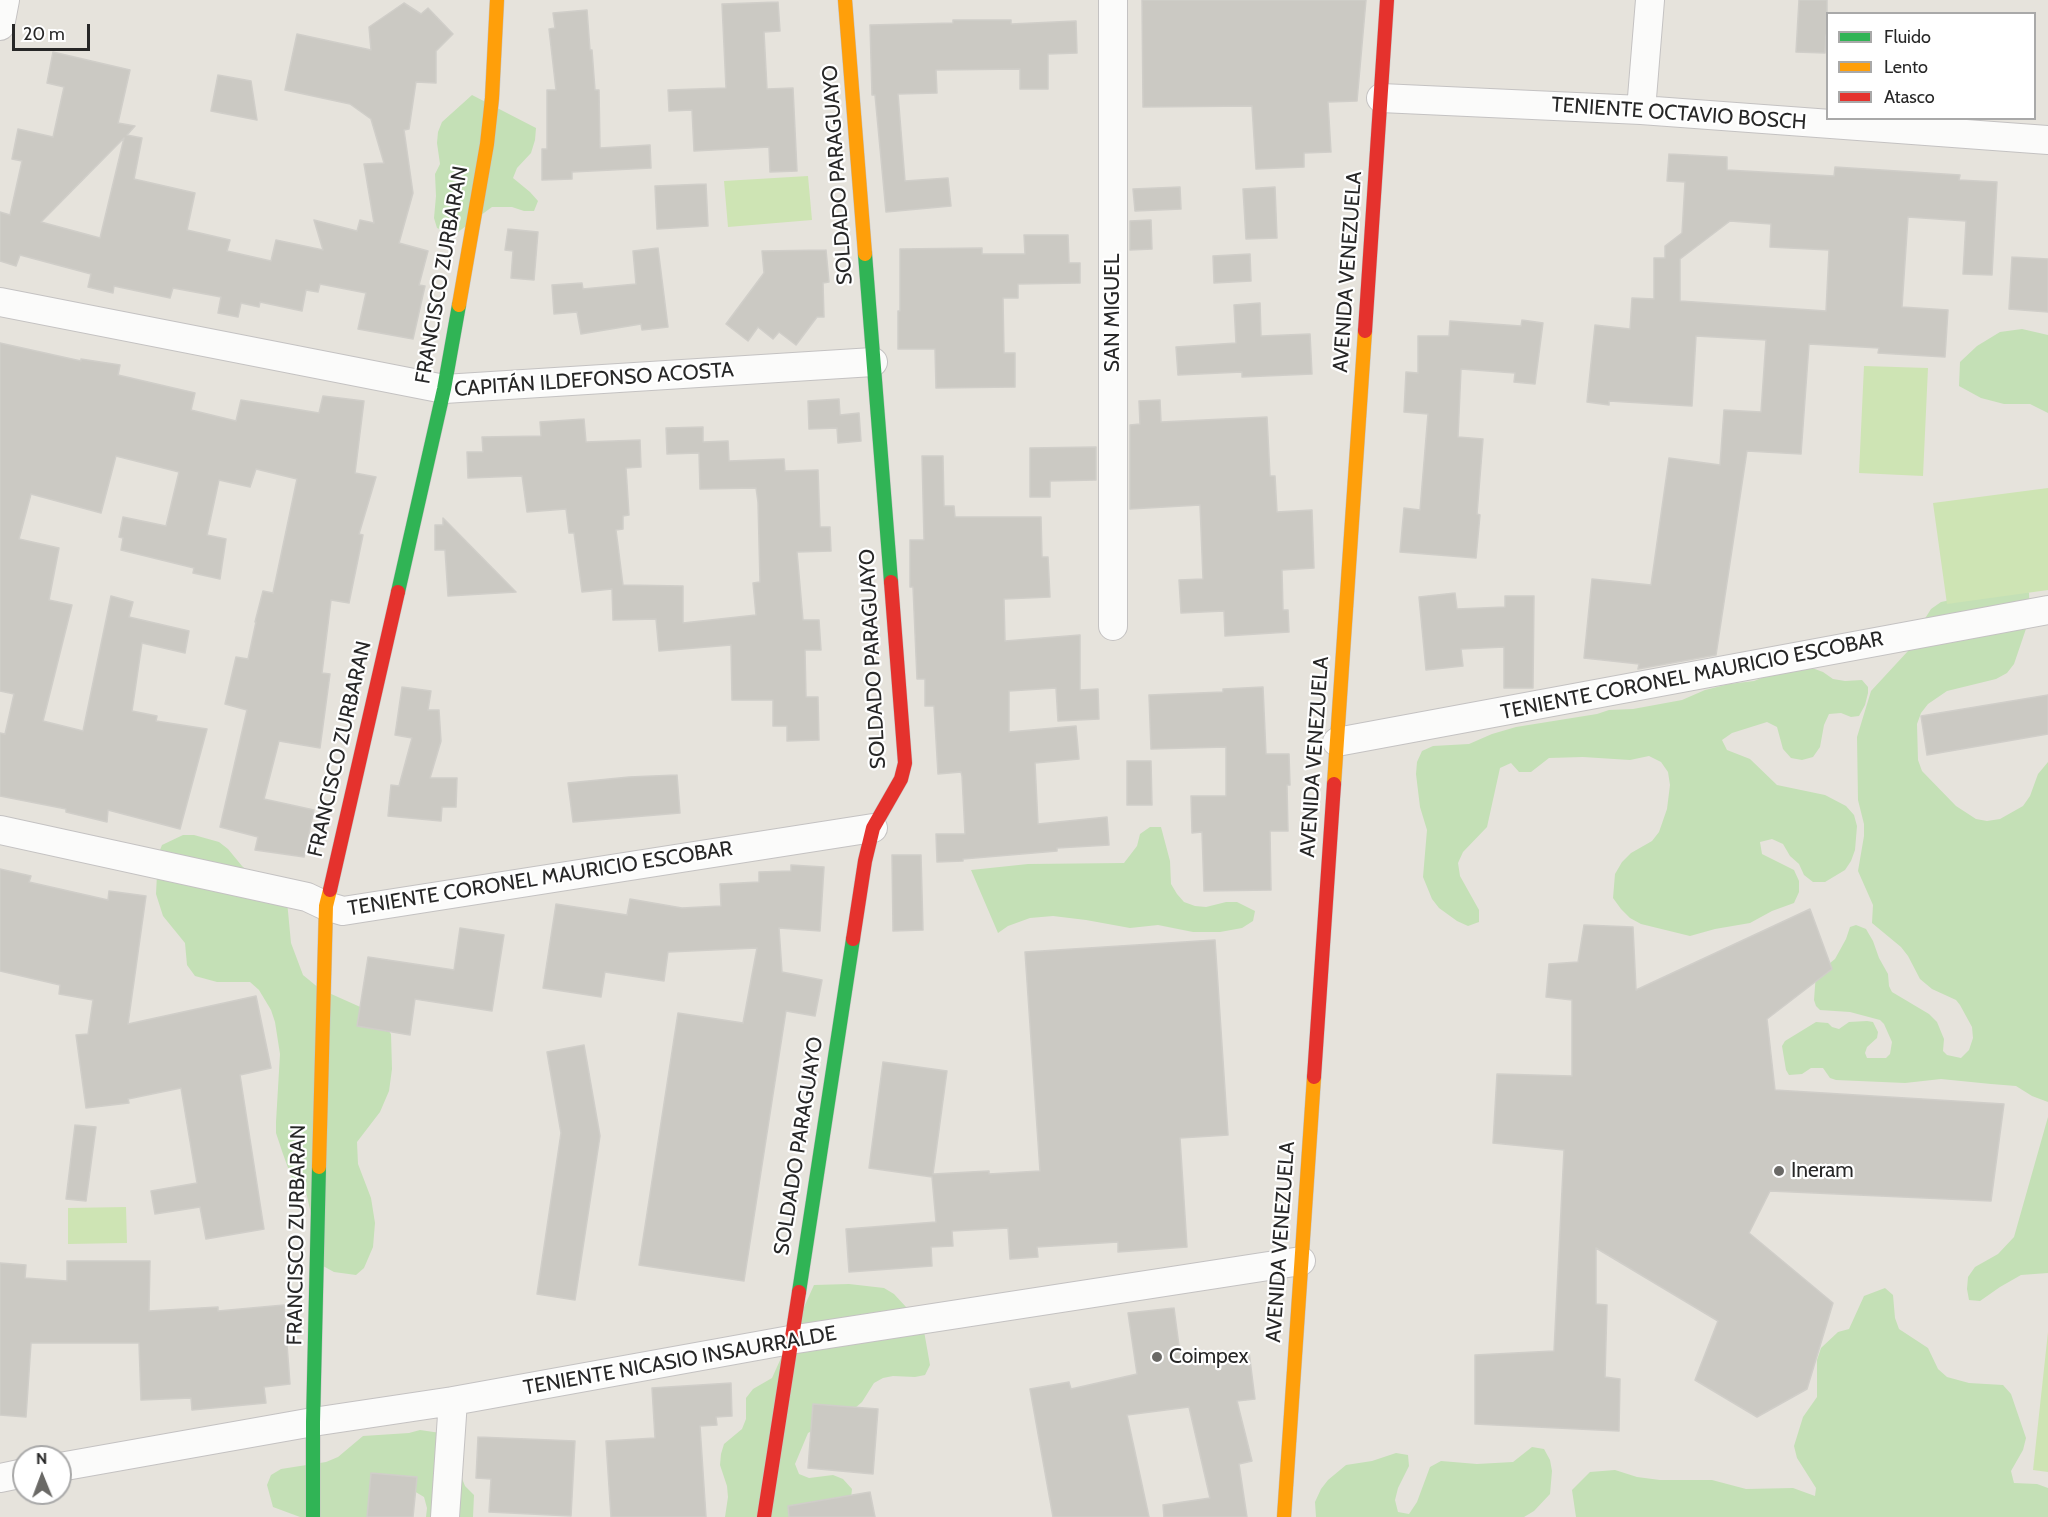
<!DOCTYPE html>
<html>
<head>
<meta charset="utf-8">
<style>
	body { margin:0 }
	#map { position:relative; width:2048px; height:1517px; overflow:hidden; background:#e6e3dc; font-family:Cabin,sans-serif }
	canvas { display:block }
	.legend { position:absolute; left:1826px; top:12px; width:210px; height:108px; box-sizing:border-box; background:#fff; border:2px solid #a9a9a9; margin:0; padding:8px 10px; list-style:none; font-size:18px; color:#272727 }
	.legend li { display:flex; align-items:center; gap:12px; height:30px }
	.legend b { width:30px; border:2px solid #a9a9a9 }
	.north { position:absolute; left:12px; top:1445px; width:60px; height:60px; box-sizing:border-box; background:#fff; border:2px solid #a9a9a9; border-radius:50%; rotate:359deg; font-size:16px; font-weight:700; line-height:24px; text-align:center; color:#272727 }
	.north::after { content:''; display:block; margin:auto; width:21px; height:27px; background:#6a6966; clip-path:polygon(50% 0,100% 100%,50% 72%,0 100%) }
	.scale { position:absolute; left:12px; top:24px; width:78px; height:27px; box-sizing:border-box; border:3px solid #272727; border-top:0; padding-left:8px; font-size:18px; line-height:21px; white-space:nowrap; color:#272727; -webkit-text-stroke:4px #fff; paint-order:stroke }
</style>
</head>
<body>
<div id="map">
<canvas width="2048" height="1517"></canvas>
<ul class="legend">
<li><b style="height:8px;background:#30b455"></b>Fluido</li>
<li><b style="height:8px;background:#ff9f0a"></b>Lento</li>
<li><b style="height:8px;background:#e5322d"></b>Atasco</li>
</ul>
<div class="north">N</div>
<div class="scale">20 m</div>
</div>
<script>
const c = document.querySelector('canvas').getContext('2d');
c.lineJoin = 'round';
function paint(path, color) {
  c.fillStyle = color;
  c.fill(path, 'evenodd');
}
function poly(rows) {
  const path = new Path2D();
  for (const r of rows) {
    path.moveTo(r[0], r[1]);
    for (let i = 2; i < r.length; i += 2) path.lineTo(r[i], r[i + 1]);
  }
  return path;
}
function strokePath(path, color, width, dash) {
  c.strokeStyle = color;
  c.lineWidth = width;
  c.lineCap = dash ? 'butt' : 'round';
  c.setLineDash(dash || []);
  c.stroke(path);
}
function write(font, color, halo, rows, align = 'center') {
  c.font = font + ' Cabin,sans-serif';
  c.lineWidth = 4.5;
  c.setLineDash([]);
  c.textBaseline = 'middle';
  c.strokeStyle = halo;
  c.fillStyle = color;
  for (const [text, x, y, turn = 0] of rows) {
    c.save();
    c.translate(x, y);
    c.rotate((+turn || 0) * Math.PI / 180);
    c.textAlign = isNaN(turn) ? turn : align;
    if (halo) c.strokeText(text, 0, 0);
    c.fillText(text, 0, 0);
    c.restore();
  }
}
const green = poly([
	[472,95,536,128,535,140,531,153,517,168,513,178,530,192,538,201,534,211,524,211,512,207,492,207,458,232,447,232,437,228,434,218,436,196,435,174,440,164,437,143,438,132,442,122],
	[2022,329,2048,335,2048,413,2030,404,2004,404,1981,398,1959,386,1960,362,1977,346,2000,332],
	[2021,585,2029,593,2030,617,2014,664,2007,673,1996,679,1947,691,1928,704,1921,713,1917,724,1918,760,1922,771,1956,806,1976,819,1987,821,2000,819,2023,806,2030,796,2038,774,2048,762,2048,1102,2032,1096,2016,1086,1991,1084,1941,1079,1905,1083,1836,1080,1830,1078,1823,1068,1811,1068,1802,1074,1789,1075,1786,1070,1782,1046,1785,1041,1816,1022,1828,1023,1832,1027,1839,1029,1849,1022,1867,1021,1873,1022,1878,1032,1877,1038,1867,1047,1865,1053,1867,1058,1886,1058,1890,1054,1892,1042,1884,1024,1880,1020,1850,1012,1820,1010,1816,1006,1814,1000,1816,973,1820,968,1830,963,1835,959,1846,939,1850,927,1856,925,1866,929,1873,941,1879,958,1888,974,1889,986,1892,992,1929,1014,1937,1022,1944,1039,1943,1051,1947,1055,1961,1058,1969,1050,1973,1038,1972,1027,1960,1005,1956,1000,1932,989,1920,979,1908,956,1901,947,1872,923,1873,905,1858,871,1864,836,1864,824,1858,800,1857,737,1871,691,1908,651,1919,628,1931,609,1941,602],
	[1812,668,1823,672,1833,679,1845,681,1862,680,1868,687,1868,693,1865,705,1859,716,1851,717,1841,713,1829,714,1824,725,1820,747,1813,757,1802,760,1791,758,1783,749,1777,727,1767,722,1732,733,1722,740,1727,750,1750,759,1777,785,1825,795,1846,806,1854,815,1857,826,1855,850,1851,861,1845,870,1825,882,1813,882,1804,875,1799,864,1790,856,1783,844,1772,839,1760,842,1762,854,1794,870,1799,881,1799,892,1794,903,1772,911,1750,923,1715,929,1690,936,1641,924,1630,918,1621,909,1613,898,1615,874,1622,862,1631,853,1652,841,1659,832,1667,809,1670,785,1668,772,1661,762,1649,756,1630,760,1583,757,1549,758,1531,772,1519,772,1511,763,1500,768,1487,827,1463,852,1458,863,1460,876,1479,910,1479,922,1468,926,1457,921,1439,908,1432,899,1423,877,1427,830,1420,807,1416,774,1417,762,1422,751,1433,746,1469,744,1492,734,1516,727,1597,714,1609,710,1633,709,1682,700,1705,690,1729,684,1754,681,1777,672],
	[1150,827,1161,827,1170,861,1171,884,1177,894,1184,902,1195,906,1206,907,1226,902,1237,902,1255,911,1253,921,1242,928,1220,932,1193,932,1158,925,1130,928,1086,920,1053,916,1030,918,1008,926,998,933,971,870,1028,864,1124,863,1137,846,1140,834],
	[183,835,194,835,219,842,228,849,242,866,261,884,287,901,291,943,303,975,320,989,376,1014,391,1034,392,1069,389,1091,380,1112,357,1142,358,1164,371,1198,375,1223,373,1247,364,1268,356,1275,334,1272,323,1266,306,1192,291,1176,283,1154,276,1133,276,1122,280,1054,275,1022,271,1010,259,990,250,982,217,982,195,976,187,965,185,943,163,916,156,894,158,855,162,845],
	[2048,1117,2048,1273,2021,1275,2000,1287,1980,1301,1969,1300,1967,1289,1968,1277,1975,1267,1998,1254,2014,1237],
	[849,1284,884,1288,894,1294,919,1321,924,1331,930,1365,925,1375,915,1377,893,1376,883,1378,874,1383,862,1402,854,1409,808,1433,795,1464,799,1474,809,1478,833,1475,843,1479,852,1489,849,1517,725,1517,728,1497,727,1486,720,1465,721,1454,724,1444,742,1429,746,1419,746,1398,753,1389,772,1378,814,1285],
	[1885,1288,1893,1295,1895,1318,1899,1329,1928,1348,1938,1369,1947,1377,1969,1383,2003,1385,2011,1394,2026,1438,2023,1450,2011,1471,2014,1483,2037,1484,2048,1488,2048,1517,1576,1517,1572,1490,1590,1472,1615,1470,1637,1477,1660,1480,1712,1480,1746,1489,1793,1488,1815,1496,1816,1488,1797,1458,1794,1446,1803,1417,1817,1397,1817,1360,1821,1348,1838,1332,1849,1329,1864,1296],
	[420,1430,461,1436,461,1476,465,1486,474,1495,473,1517,426,1517,427,1508,424,1497,414,1491,374,1517,300,1517,273,1507,267,1485,271,1475,281,1469,326,1462,338,1457,363,1436,409,1433],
	[1532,1447,1544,1449,1550,1460,1552,1471,1550,1494,1534,1511,1524,1517,1316,1517,1315,1502,1321,1489,1328,1480,1346,1465,1372,1461,1396,1453,1408,1455,1409,1466,1398,1488,1395,1500,1398,1512,1409,1514,1417,1502,1430,1467,1441,1461,1477,1464,1513,1462]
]);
const pitch = poly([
	[808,176,812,220,728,227,724,181],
	[1864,366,1928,368,1923,476,1859,473],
	[2048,488,2048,590,1947,604,1933,503],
	[126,1207,127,1243,68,1244,68,1208],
	[2048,1332,2048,1472,2033,1470]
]);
const building = poly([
	[1142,0,1366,0,1357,101,1328,102,1331,152,1304,153,1304,167,1256,169,1252,106,1143,107,1142,0],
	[1799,0,1827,0,1827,35,1826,35,1825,53,1796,52,1799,0],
	[778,2,780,31,764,32,767,89,793,88,797,171,770,172,769,147,694,151,692,110,669,111,668,90,726,88,722,4,778,2],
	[404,3,421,14,428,8,453,34,436,51,436,83,416,82,409,129,404,130,413,193,399,243,428,251,419,285,425,286,413,339,358,329,366,293,320,284,318,292,306,290,302,311,260,302,259,307,241,303,238,317,218,313,221,297,173,288,170,298,114,286,113,293,88,287,91,274,20,255,16,266,0,261,0,212,10,215,22,161,12,159,18,129,53,137,64,87,47,83,53,52,130,70,118,123,135,126,127,135,142,138,134,179,195,193,187,230,230,240,227,251,271,261,276,240,323,250,314,220,357,231,360,220,374,223,364,164,384,163,371,119,350,104,285,90,297,34,371,50,369,27,404,3],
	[124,138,100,238,41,222,124,138],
	[587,10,590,50,592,50,595,90,599,90,600,148,650,145,651,168,572,172,572,179,542,180,542,149,547,149,547,90,556,90,549,29,555,28,553,13,587,10],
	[953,20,1011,20,1011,24,1076,21,1077,53,1048,54,1048,89,1020,89,1020,69,936,70,937,93,898,94,905,181,948,178,951,206,886,212,875,95,872,95,870,25,953,23,953,20],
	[218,75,251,81,257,120,211,111,218,75],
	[1669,154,1727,157,1727,170,1834,176,1835,167,1960,175,1959,180,1997,182,1992,275,1963,274,1966,221,1908,217,1902,307,1948,310,1945,357,1878,353,1879,348,1809,344,1801,454,1747,451,1716,655,1638,669,1639,664,1584,658,1592,579,1651,585,1669,458,1720,465,1724,410,1761,412,1766,340,1696,336,1692,406,1609,401,1609,405,1587,402,1595,325,1630,329,1632,298,1654,299,1654,258,1665,258,1665,246,1682,233,1685,182,1667,181,1669,154],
	[1730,221,1771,224,1770,247,1829,250,1826,311,1680,301,1680,259,1730,221],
	[706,184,708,226,657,229,655,186,706,184],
	[1180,187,1181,209,1135,211,1133,189,1180,187],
	[1275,187,1277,238,1246,239,1243,189,1275,187],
	[1151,220,1152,249,1130,250,1130,221,1151,220],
	[508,229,538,232,534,280,511,278,513,251,505,250,508,229],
	[1024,235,1068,235,1069,263,1080,263,1080,283,1018,284,1018,298,1003,298,1004,353,1015,353,1015,387,936,388,935,349,898,349,898,311,900,311,900,249,982,248,982,254,1025,254,1024,235],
	[658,248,668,327,642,330,641,324,581,334,577,312,554,314,552,285,582,283,583,289,636,284,633,251,658,248],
	[826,250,829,282,823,283,824,317,817,317,796,345,779,332,773,339,758,327,748,341,726,324,764,273,762,251,826,250],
	[1250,254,1251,281,1214,283,1213,256,1250,254],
	[2012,257,2048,259,2048,312,2009,309,2012,257],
	[1260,303,1261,336,1310,334,1312,374,1242,377,1242,372,1178,375,1176,347,1236,343,1234,305,1260,303],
	[1522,320,1543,323,1535,384,1514,382,1515,373,1461,369,1458,437,1483,439,1477,514,1480,515,1476,558,1400,552,1404,508,1420,510,1428,414,1404,412,1406,372,1418,373,1418,336,1449,336,1450,321,1521,326,1522,320],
	[0,343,81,361,81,359,120,365,118,375,195,393,191,410,236,421,241,400,319,413,323,396,364,401,355,473,376,477,359,534,363,535,349,603,331,600,322,673,330,674,320,748,279,741,264,799,314,810,304,857,255,850,258,837,220,827,247,710,225,704,236,657,248,659,256,622,255,622,263,591,273,593,297,479,256,469,250,487,219,480,207,535,226,539,220,579,193,573,194,568,121,550,123,538,119,537,123,517,166,526,179,472,116,456,101,513,31,494,19,539,59,548,49,600,72,605,43,721,83,731,111,596,133,602,129,617,189,631,185,653,142,643,132,711,157,716,156,721,207,729,180,829,108,810,107,822,66,812,66,809,0,796,0,733,5,734,14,694,0,691,0,343],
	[839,399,840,415,859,413,861,441,838,443,837,428,809,429,808,401,839,399],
	[1160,400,1161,422,1267,417,1270,476,1275,476,1277,512,1312,510,1314,568,1282,570,1283,610,1288,610,1289,632,1225,636,1224,611,1181,613,1179,580,1203,579,1200,505,1130,509,1130,425,1140,424,1139,401,1160,400],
	[584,419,586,442,640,440,641,467,626,468,629,515,623,516,623,529,616,530,623,585,683,586,683,623,756,615,753,583,760,582,758,502,756,488,700,489,699,453,667,454,666,428,703,427,703,442,728,441,729,461,784,459,785,471,818,470,820,527,830,527,831,551,797,552,803,620,819,620,821,650,805,650,806,697,818,697,819,740,787,741,787,726,773,726,773,700,732,700,731,645,659,651,656,619,613,620,612,589,582,592,574,533,569,533,566,509,527,512,522,476,468,478,467,452,483,452,482,437,541,436,540,422,584,419],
	[1096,447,1096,480,1050,481,1050,497,1030,497,1030,448,1096,447],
	[922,456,943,456,944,506,954,506,955,517,1041,517,1042,557,1048,557,1050,597,1004,599,1005,641,1080,635,1080,690,1098,689,1099,719,1058,721,1056,688,1009,691,1009,732,1076,726,1079,759,1035,763,1038,824,1107,817,1109,845,1057,848,1057,851,963,859,963,861,937,862,936,834,965,834,962,776,961,772,938,774,934,706,925,706,925,679,917,679,913,587,910,587,910,540,924,540,922,456],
	[443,518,450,525,516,592,448,596,445,550,435,550,435,525,443,525,443,518],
	[1455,593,1457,609,1505,607,1505,596,1534,596,1533,688,1504,688,1504,647,1461,649,1463,666,1426,670,1419,597,1455,593],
	[402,687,431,691,428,710,439,710,441,741,430,778,457,778,456,807,442,807,441,821,388,816,391,785,399,786,412,738,395,735,402,687],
	[1263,687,1266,754,1289,754,1290,785,1287,785,1288,831,1270,831,1271,890,1204,891,1202,832,1192,833,1191,796,1226,796,1226,747,1151,749,1149,695,1223,692,1223,689,1263,687],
	[2048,695,2048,734,1927,755,1921,716,2048,695],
	[1127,761,1151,761,1152,805,1127,805,1127,761],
	[677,775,680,813,573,822,568,783,629,777,677,775],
	[892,855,921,855,923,930,893,931,892,855],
	[791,865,824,867,820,931,779,928,782,972,822,980,815,1016,786,1011,744,1281,639,1265,678,1013,743,1023,757,948,668,952,664,981,605,972,601,997,543,988,556,904,627,915,630,899,682,908,721,906,720,884,759,882,759,872,791,871,791,865],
	[0,869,31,876,29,882,108,900,109,891,146,896,128,1024,256,996,271,1068,240,1075,264,1229,206,1239,200,1207,155,1214,151,1191,197,1183,181,1088,128,1099,129,1103,86,1108,76,1035,88,1034,93,1000,59,994,60,985,0,971,0,869],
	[1810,909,1832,969,1767,1019,1775,1090,2004,1104,1991,1201,1770,1191,1749,1233,1833,1303,1807,1389,1757,1417,1695,1380,1718,1321,1596,1248,1596,1304,1607,1305,1605,1377,1620,1379,1619,1431,1475,1424,1475,1355,1554,1351,1564,1150,1493,1143,1497,1074,1572,1076,1572,1000,1546,997,1549,964,1578,962,1584,925,1633,927,1636,990,1810,909],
	[460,928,504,935,492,1011,415,999,410,1035,357,1026,368,957,454,970,460,928],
	[1215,940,1228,1135,1180,1138,1187,1247,1118,1252,1118,1242,1037,1247,1038,1257,1010,1259,1008,1228,952,1231,953,1246,931,1247,932,1266,849,1272,846,1229,936,1222,932,1177,869,1168,883,1062,947,1071,933,1174,989,1171,989,1174,1040,1171,1025,952,1215,940],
	[584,1045,600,1136,575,1300,537,1294,561,1133,547,1052,584,1045],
	[75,1125,96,1127,86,1201,66,1199,75,1125],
	[67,1261,150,1261,149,1311,218,1307,218,1311,284,1305,290,1384,264,1387,266,1403,192,1410,191,1398,141,1400,139,1343,31,1343,26,1417,0,1415,0,1263,26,1265,25,1278,67,1281,67,1261],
	[1174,1308,1181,1361,1249,1352,1255,1399,1237,1401,1252,1461,1239,1464,1247,1517,1164,1517,1163,1505,1210,1498,1189,1407,1127,1415,1149,1517,1053,1517,1030,1389,1069,1382,1071,1389,1137,1374,1128,1313,1174,1308],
	[731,1383,732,1416,716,1417,717,1425,700,1426,706,1517,611,1517,606,1441,655,1438,652,1388,731,1383],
	[813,1404,878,1409,873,1474,808,1468,813,1404],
	[478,1437,575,1441,571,1516,489,1512,491,1479,476,1478,478,1437],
	[371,1473,417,1477,413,1517,367,1517,371,1473],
	[870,1492,875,1517,789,1517,788,1506,870,1492]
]);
const street = poly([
	[0,26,5,0],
	[1381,98,1641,110,2048,140],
	[1641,110,1650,0],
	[0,302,444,389,873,362],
	[1113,626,1113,0],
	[1337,742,2048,610],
	[0,830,307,897,326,906,343,911,873,828],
	[60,1467,313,1422,453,1401,790,1340,1301,1261],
	[0,1478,24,1473],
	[445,1517,453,1401]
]);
const fast = poly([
	[865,254,891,582],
	[398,592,444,389,459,305],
	[799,1292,853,939],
	[313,1517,313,1422,319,1167]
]);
const slow = poly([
	[845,0,865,254],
	[459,305,487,144,492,98,497,0],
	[1334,784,1365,331],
	[319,1167,326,906,330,890],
	[1284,1517,1314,1077]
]);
const jam = poly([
	[1365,331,1387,0],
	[330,890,398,592],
	[853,939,865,861,873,828,901,779,905,763,891,582],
	[1314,1077,1334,784],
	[764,1517,799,1292]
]);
const markers = [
	[1779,1171,6,"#6a6966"],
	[1157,1357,6,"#6a6966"]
];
const streetNames = [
	["TENIENTE OCTAVIO BOSCH",1679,114,4],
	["SOLDADO PARAGUAYO",838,175,-94],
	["AVENIDA VENEZUELA",1348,272,-86],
	["FRANCISCO ZURBARAN",442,275,-80],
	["SAN MIGUEL",1113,313,-90],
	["CAPITÁN ILDEFONSO ACOSTA",594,380,-4],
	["SOLDADO PARAGUAYO",873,659,-93],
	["TENIENTE CORONEL MAURICIO ESCOBAR",1692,676,-11],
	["FRANCISCO ZURBARAN",340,749,-77],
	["AVENIDA VENEZUELA",1315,757,-86],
	["TENIENTE CORONEL MAURICIO ESCOBAR",540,879,-9],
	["SOLDADO PARAGUAYO",799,1146,-81],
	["FRANCISCO ZURBARAN",297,1235,-89],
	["AVENIDA VENEZUELA",1281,1242,-86],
	["TENIENTE NICASIO INSAURRALDE",680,1361,-10]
];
const poiNames = [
	["Ineram",1791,1171],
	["Coimpex",1169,1357]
];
paint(green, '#c4e0b6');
paint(pitch, '#cee4b4');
paint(building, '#cbc9c3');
strokePath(building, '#d0cec9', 1.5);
strokePath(street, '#c4c2c2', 30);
strokePath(fast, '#c4c2c2', 15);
strokePath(slow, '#c4c2c2', 15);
strokePath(jam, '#c4c2c2', 15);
strokePath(street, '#fbfbfa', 28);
strokePath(fast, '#30b455', 14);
strokePath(slow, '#ff9f0a', 14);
strokePath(jam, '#e5322d', 14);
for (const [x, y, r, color] of markers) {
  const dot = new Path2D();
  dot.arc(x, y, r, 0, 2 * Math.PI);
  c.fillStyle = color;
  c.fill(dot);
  strokePath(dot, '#fff', 2);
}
write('21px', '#272727', '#fff', streetNames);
write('21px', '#272727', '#fff', poiNames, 'left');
</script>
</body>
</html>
